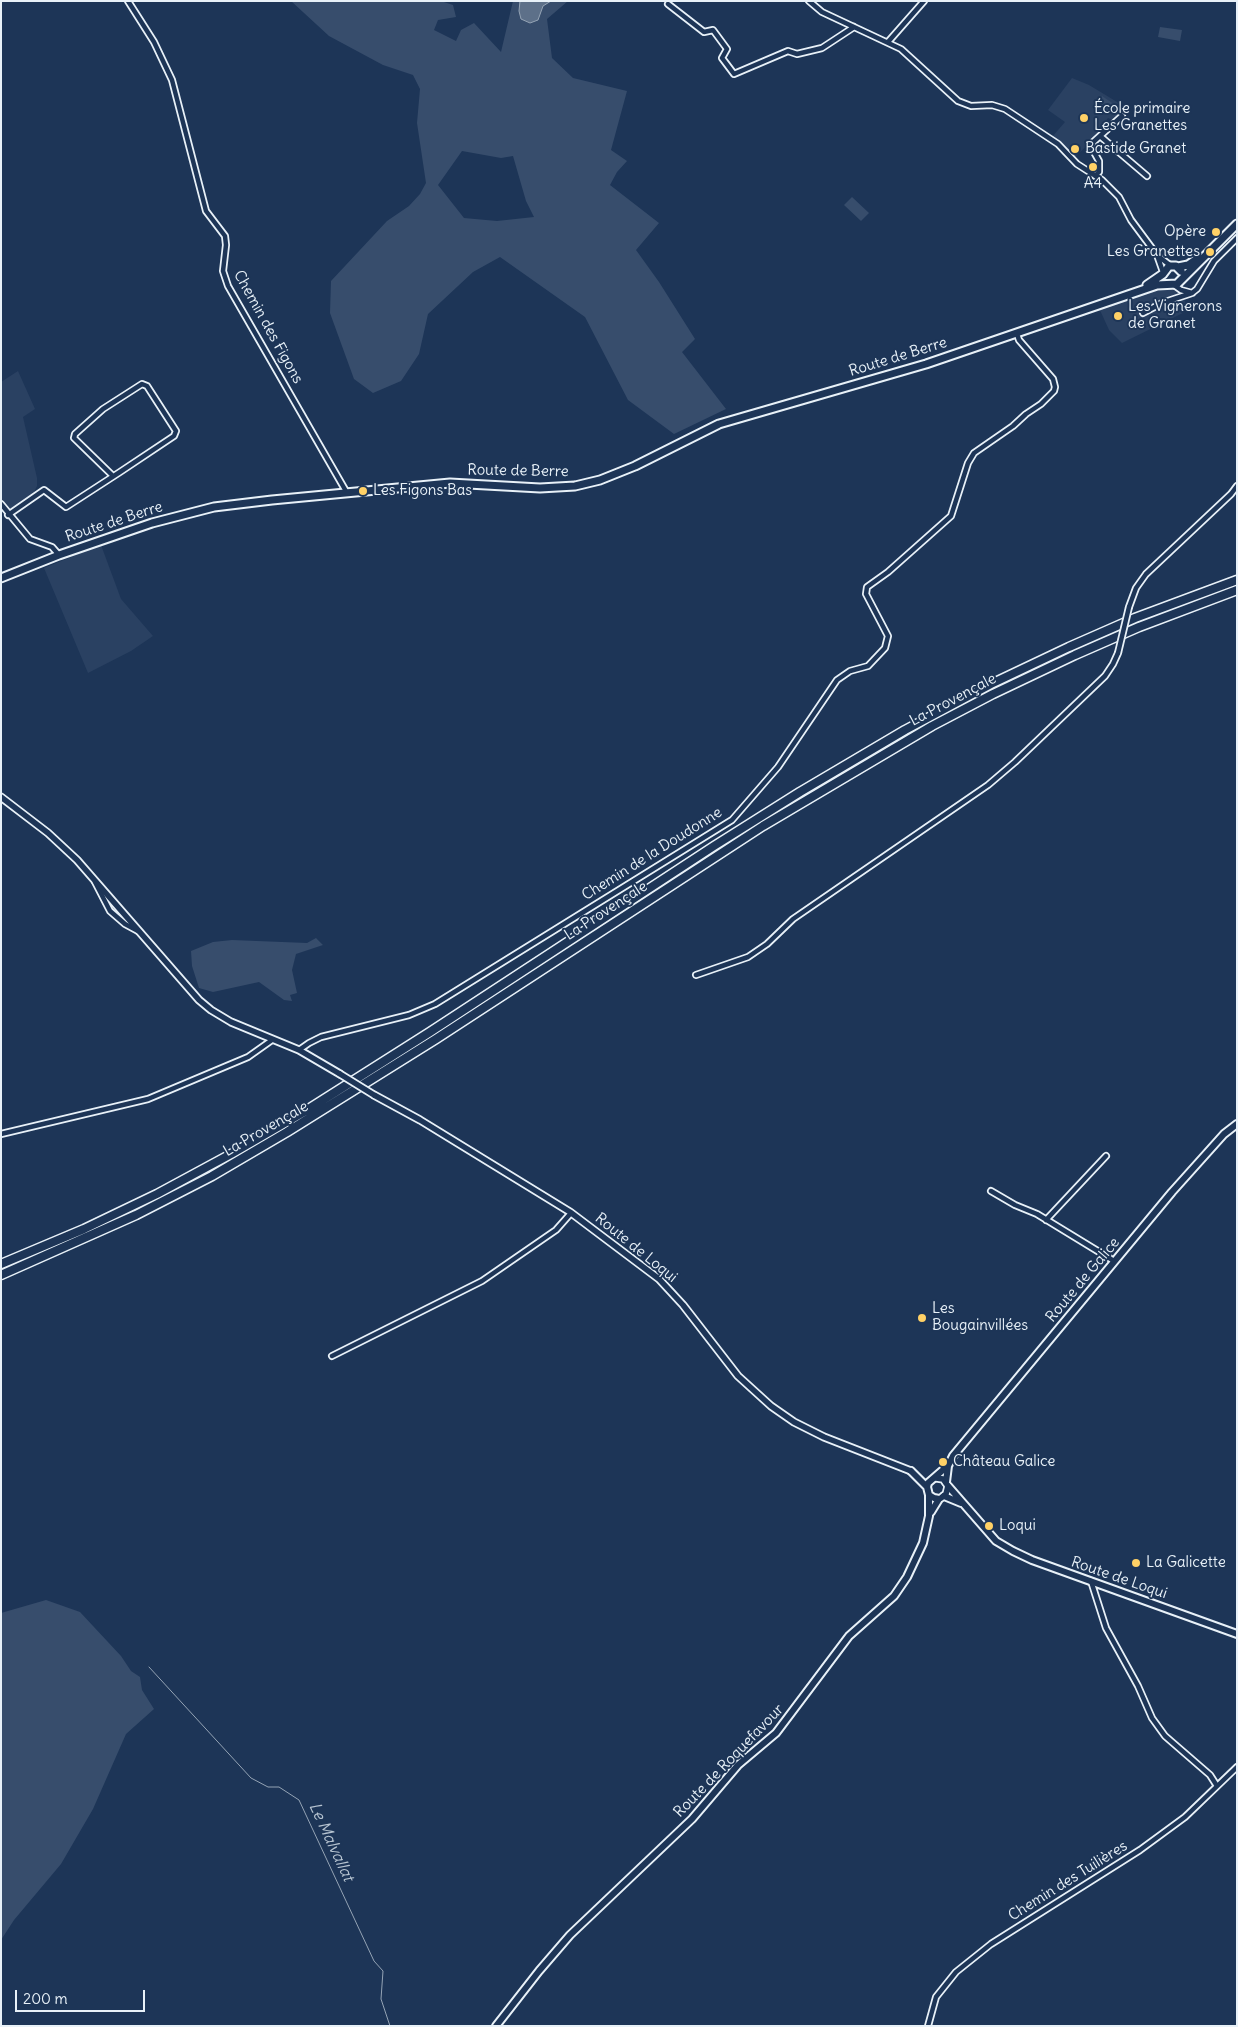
<!DOCTYPE html>
<html>
<head>
<meta charset="utf-8">
<style>
	body { margin:0 }
	#map { position:relative; width:1238px; height:2027px; overflow:hidden; background:#1d3557; font-family:Delius,sans-serif }
	canvas { display:block }
	.frame { position:absolute; inset:0; border:2px solid #e8f1f8; pointer-events:none }
	.scale { position:absolute; left:15px; top:1990px; width:130px; height:22px; box-sizing:border-box; border:2px solid #e8f1f8; border-top:0; padding-left:6px; font-size:15px; line-height:18px; white-space:nowrap; color:#e8f1f8; -webkit-text-stroke:4px #1d3557; paint-order:stroke }
</style>
</head>
<body>
<div id="map">
<canvas width="1238" height="2027"></canvas>
<div class="frame"></div>
<div class="scale">200 m</div>
</div>
<script>
const c = document.querySelector('canvas').getContext('2d');
c.lineJoin = 'round';
function paint(path, color) {
  c.fillStyle = color;
  c.fill(path, 'evenodd');
}
function poly(rows) {
  const path = new Path2D();
  for (const r of rows) {
    path.moveTo(r[0], r[1]);
    for (let i = 2; i < r.length; i += 2) path.lineTo(r[i], r[i + 1]);
  }
  return path;
}
function strokePath(path, color, width, dash) {
  c.strokeStyle = color;
  c.lineWidth = width;
  c.lineCap = dash ? 'butt' : 'round';
  c.setLineDash(dash || []);
  c.stroke(path);
}
function write(font, color, halo, rows, align = 'center') {
  c.font = font + ' Delius,sans-serif';
  c.lineWidth = 4;
  c.setLineDash([]);
  c.textBaseline = 'middle';
  c.strokeStyle = halo;
  c.fillStyle = color;
  for (const [text, x, y, turn = 0] of rows) {
    c.save();
    c.translate(x, y);
    c.rotate((+turn || 0) * Math.PI / 180);
    c.textAlign = isNaN(turn) ? turn : align;
    if (halo) c.strokeText(text, 0, 0);
    c.fillText(text, 0, 0);
    c.restore();
  }
}
const built = poly([
	[1072,78,1089,85,1127,108,1117,119,1113,120,1108,118,1101,127,1103,130,1073,159,1052,137,1065,122,1048,110],
	[1162,287,1177,291,1191,309,1122,343,1109,330,1099,308],
	[18,371,35,409,23,417,37,478,37,486,32,496,10,510,1,504,1,382],
	[101,545,121,599,153,636,131,651,88,673,44,568]
]);
const green = poly([
	[291,1,441,1,453,5,456,17,438,20,434,30,456,41,461,30,474,23,501,52,513,1,568,1,547,19,552,58,573,78,627,91,611,150,627,161,617,172,610,185,659,223,636,250,659,282,695,339,682,352,726,409,674,434,628,400,585,317,500,257,473,272,428,314,419,354,401,381,373,393,354,379,330,313,331,281,387,221,409,206,420,194,426,183,417,123,420,89,413,75,383,65,329,36],
	[462,151,501,158,513,156,526,201,534,217,497,221,464,218,438,185],
	[1160,27,1182,30,1180,41,1158,37],
	[1102,96,1121,109,1116,116,1097,104],
	[852,197,869,213,861,221,844,205],
	[316,938,323,945,296,954,292,970,297,993,290,995,292,1001,284,1000,259,982,213,992,199,988,192,966,191,951,213,942,232,940,307,943],
	[46,1600,80,1612,121,1656,131,1671,140,1677,142,1690,154,1709,126,1734,93,1809,61,1864,14,1920,1,1940,1,1613]
]);
const water = poly([
	[520,1,551,1,543,6,538,20,530,23,521,19,519,11,520,1]
]);
const stream = poly([
	[149,1667,251,1778,268,1787,279,1787,299,1800,374,1961,383,1971,381,1999,390,2026]
]);
const minor = poly([
	[128,1,154,42,172,80,206,211,225,236,226,245,223,271,228,286,347,493],
	[809,1,822,12,901,49,958,101,971,106,992,105,1005,109,1058,144,1077,164,1102,180,1119,197,1131,220,1157,255,1163,272],
	[668,4,704,32,713,30,727,49,722,58,734,74,788,51,797,54,822,48,854,27],
	[888,42,924,1],
	[1100,136,1147,176],
	[1095,176,1099,172,1099,161,1090,145,1122,116],
	[1158,256,1171,266],
	[1174,285,1181,290,1192,293,1197,289,1214,261,1237,238],
	[1143,313,1162,303,1192,293],
	[1,504,30,539,52,547,59,555],
	[8,515,44,490,66,507,120,472,174,436,176,431,147,386,142,384,103,409,75,434,74,438,113,476],
	[1129,607,1136,588,1146,574,1231,494,1237,486],
	[95,882,110,911,125,924,138,931],
	[696,975,748,957,767,944,793,919,988,785,1015,762,1105,676,1113,664,1118,653],
	[299,1050,309,1043,321,1037,409,1015,435,1004,732,820,778,767,837,680,850,671,868,666,885,648,888,636,866,594,867,587,888,572,951,516,968,463,974,453,1013,426,1026,414,1041,404,1054,391,1055,387,1053,379,1019,340,1017,334],
	[1,1134,148,1099,248,1057,272,1040],
	[991,1191,1015,1205,1037,1214,1114,1261],
	[1046,1220,1106,1156],
	[332,1356,482,1281,556,1230,571,1213],
	[1091,1581,1106,1628,1138,1686,1152,1718,1165,1736,1210,1775,1217,1786],
	[928,2026,936,1997,956,1972,991,1944,1140,1850,1185,1817,1237,1767]
]);
const tertiary = poly([
	[1,797,48,833,77,860,199,1000,211,1010,231,1022,299,1050,340,1074],
	[374,1095,420,1120,570,1212,659,1279,683,1305,738,1376,771,1406,794,1422,824,1437,911,1471],
	[936,1478,943,1479,948,1486,946,1494,941,1498]
]);
const secondary = poly([
	[911,1471,927,1487],
	[946,1482,948,1466,953,1456,1172,1192,1224,1134,1237,1124],
	[948,1486,996,1541,1013,1551,1032,1560,1237,1634],
	[944,1496,961,1503],
	[931,1512,939,1499,934,1498,929,1495,927,1487,928,1483,943,1470,947,1464],
	[496,2026,539,1971,570,1935,692,1819,738,1765,776,1733,849,1636,894,1596,907,1577,923,1543,929,1516,929,1495]
]);
const primary = poly([
	[1178,267,1188,265,1198,258],
	[1147,285,1163,274,1169,266,1176,266,1181,271],
	[1,578,59,555,152,523,214,507,272,500,450,483,540,488,575,486,600,480,635,466,719,424,926,364,1157,285,1177,284,1237,224]
]);
const motorway = poly([
	[1,1264,84,1229,157,1194,231,1154,307,1110,430,1032,714,846,800,792,905,730,991,684,1069,647,1135,618,1237,580],
	[1,1275,136,1215,212,1176,287,1132,436,1039,763,826,932,726,993,694,1075,655,1139,627,1237,590]
]);
const minorBridge = poly([
	[1118,653,1129,607]
]);
const tertiaryBridge = poly([
	[340,1074,374,1095]
]);
const markers = [
	[1084,118,5,"#ffd166"],
	[1075,149,5,"#ffd166"],
	[1093,167,5,"#ffd166"],
	[1216,232,5,"#ffd166"],
	[1210,252,5,"#ffd166"],
	[1118,316,5,"#ffd166"],
	[363,491,5,"#ffd166"],
	[922,1318,5,"#ffd166"],
	[943,1462,5,"#ffd166"],
	[989,1526,5,"#ffd166"],
	[1136,1563,5,"#ffd166"]
];
const poiNames = [
	["École primaire",1094,109],
	["Les Granettes",1094,126],
	["Bastide Granet",1085,149],
	["A4",1093,184,"center"],
	["Opère",1206,232,"right"],
	["Les Granettes",1200,252,"right"],
	["Les Vignerons",1128,307],
	["de Granet",1128,324],
	["Les Figons Bas",373,491],
	["Les",932,1309],
	["Bougainvillées",932,1326],
	["Château Galice",953,1462],
	["Loqui",999,1526],
	["La Galicette",1146,1563]
];
const streetNames = [
	["Chemin des Figons",268,327,61],
	["Route de Berre",898,357,-17],
	["Route de Berre",518,471,1],
	["Route de Berre",114,522,-18],
	["La Provençale",953,700,-28],
	["Chemin de la Doudonne",652,854,-32],
	["La Provençale",606,911,-33],
	["La Provençale",266,1129,-30],
	["Route de Loqui",636,1248,39],
	["Route de Galice",1083,1280,-50],
	["Route de Loqui",1119,1578,19],
	["Route de Roquefavour",729,1761,-46],
	["Chemin des Tuilières",1068,1881,-32]
];
const waterNames = [
	["Le Malvallat",331,1842,65]
];
paint(built, '#2a4162');
paint(green, '#374d6c');
paint(water, '#5d7089');
strokePath(water, '#95a4b5', 1);
strokePath(stream, '#95a4b5', 1);
strokePath(minor, '#e8f1f8', 8);
strokePath(tertiary, '#e8f1f8', 9);
strokePath(secondary, '#e8f1f8', 10);
strokePath(primary, '#e8f1f8', 11);
strokePath(motorway, '#e8f1f8', 11);
strokePath(minor, '#1d3557', 4.5);
strokePath(tertiary, '#1d3557', 5.5);
strokePath(secondary, '#1d3557', 6);
strokePath(primary, '#1d3557', 7);
strokePath(motorway, '#1d3557', 8);
strokePath(minorBridge, '#e8f1f8', 8, []);
strokePath(tertiaryBridge, '#e8f1f8', 9, []);
strokePath(minorBridge, '#1d3557', 4.5);
strokePath(tertiaryBridge, '#1d3557', 5.5);
for (const [x, y, r, color] of markers) {
  const dot = new Path2D();
  dot.arc(x, y, r, 0, 2 * Math.PI);
  c.fillStyle = color;
  c.fill(dot);
  strokePath(dot, '#1d3557', 2);
}
write('15px', '#e8f1f8', '#1d3557', poiNames, 'left');
write('15px', '#e8f1f8', '#1d3557', streetNames);
write('italic 16px', '#b7c4d1', '#1d3557', waterNames);
</script>
</body>
</html>
